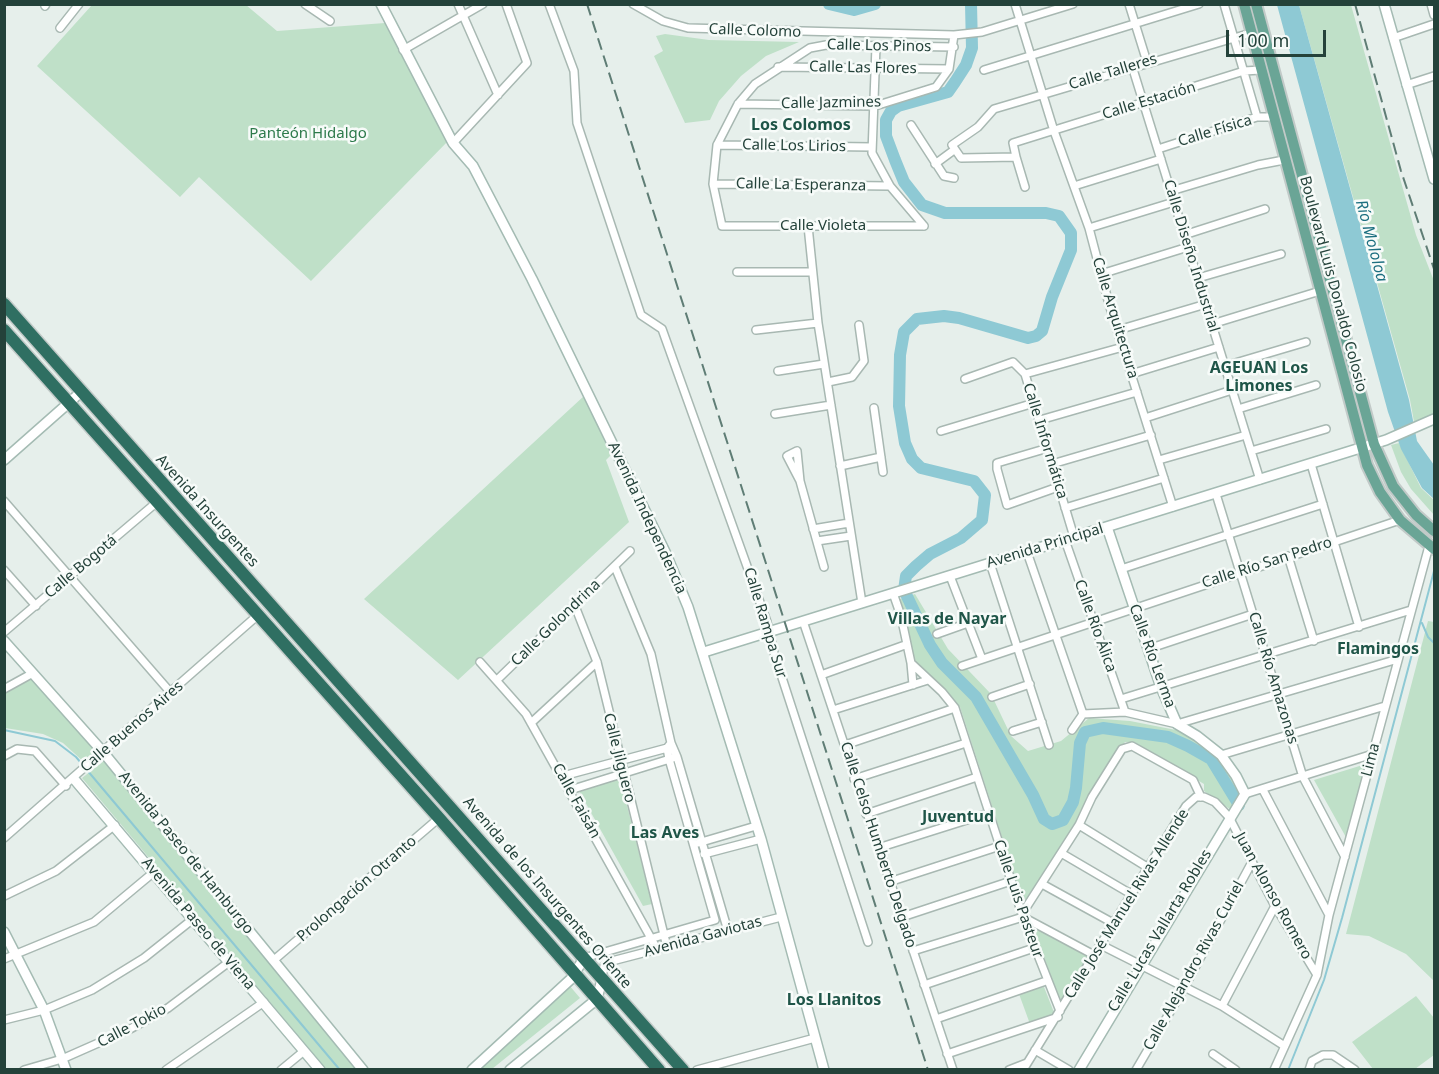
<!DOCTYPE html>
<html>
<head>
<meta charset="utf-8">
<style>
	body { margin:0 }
	#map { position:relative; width:1439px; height:1074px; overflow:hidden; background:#e6efeb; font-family:"Noto Sans",sans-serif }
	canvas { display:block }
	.frame { position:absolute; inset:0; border:6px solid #24423a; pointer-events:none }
	.scale { position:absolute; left:1226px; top:30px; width:100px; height:27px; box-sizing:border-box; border:3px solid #24423a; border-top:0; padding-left:8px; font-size:18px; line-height:21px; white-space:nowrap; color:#24423a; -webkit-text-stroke:4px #f7fbf9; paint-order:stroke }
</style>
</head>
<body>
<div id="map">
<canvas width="1439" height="1074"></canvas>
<div class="frame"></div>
<div class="scale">100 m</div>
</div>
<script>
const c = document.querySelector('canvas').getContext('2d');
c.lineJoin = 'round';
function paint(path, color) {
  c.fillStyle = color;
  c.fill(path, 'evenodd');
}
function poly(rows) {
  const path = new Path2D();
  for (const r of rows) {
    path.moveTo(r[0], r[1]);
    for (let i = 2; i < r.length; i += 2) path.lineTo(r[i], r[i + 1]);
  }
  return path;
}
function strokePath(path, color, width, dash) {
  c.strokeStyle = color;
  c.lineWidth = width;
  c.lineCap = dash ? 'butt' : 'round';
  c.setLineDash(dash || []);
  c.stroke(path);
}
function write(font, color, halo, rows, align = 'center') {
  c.font = font + ' "Noto Sans",sans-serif';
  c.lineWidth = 5;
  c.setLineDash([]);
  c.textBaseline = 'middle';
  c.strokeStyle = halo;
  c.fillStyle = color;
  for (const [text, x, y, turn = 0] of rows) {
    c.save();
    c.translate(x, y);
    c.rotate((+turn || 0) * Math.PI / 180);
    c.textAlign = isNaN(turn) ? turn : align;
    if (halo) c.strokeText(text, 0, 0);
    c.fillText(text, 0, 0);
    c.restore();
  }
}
const green = poly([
	[92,5,246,5,277,31,385,23,449,140,311,281,199,177,180,197,37,66],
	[1299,5,1351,5,1416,235,1434,281,1434,422,1415,427,1410,400],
	[665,34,709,40,799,42,766,56,741,76,719,101,710,120,685,123,654,56,663,51,656,36],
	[584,396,611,455,606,460,629,522,458,680,364,599],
	[1399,443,1421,488,1434,500,1434,515,1411,489,1401,472,1391,445],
	[915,594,948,649,991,694,1011,736,1028,751,1061,741,1089,718,1130,721,1176,730,1196,741,1220,762,1244,793,1231,810,1204,791,1204,784,1134,742,1125,742,1030,899,1022,899,960,707,917,664,910,649,904,613,899,603,900,599],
	[1428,621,1434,622,1434,981,1406,954,1369,936,1346,934],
	[34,678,99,751,85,763,63,743,43,734,5,728,5,693],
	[104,761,361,1069,326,1069,82,778],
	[1366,764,1347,839,1314,780],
	[620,778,652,904,643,906,579,791],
	[1032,923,1089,955,1060,1002,1039,943],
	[569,985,580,998,492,1069,479,1070],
	[1044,987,1055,1015,1030,1024,1019,994],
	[1416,996,1434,1018,1434,1055,1415,1069,1373,1069,1352,1042]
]);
const water = poly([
	[1277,5,1299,5,1409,400,1417,441,1434,465,1434,499,1422,488,1401,449,1388,412]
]);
const stream = poly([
	[1422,623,1428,637,1434,643],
	[4,730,55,741,76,757,340,1070],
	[1288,1070,1324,980,1342,918,1434,571]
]);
const river = poly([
	[829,4,854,10,875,4],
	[971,4,972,48,966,65,955,82,948,92,898,106,891,111,886,120,886,136,895,160,904,182,922,205,945,213,1046,213,1059,216,1071,233,1071,250,1052,297,1042,331,1036,336,1028,338,959,318,944,316,917,319,904,332,900,355,899,406,905,443,912,459,921,468,974,481,985,495,982,520,961,538,930,554,916,566,906,576,904,590,930,645,942,663,976,697,1033,795,1044,819,1052,824,1063,820,1073,802,1076,788,1080,743,1085,732,1103,728,1168,737,1188,746,1211,759,1239,805]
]);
const street = poly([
	[305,4,330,21],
	[458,4,498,95],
	[549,4,574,71,577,123,641,315,662,329,767,622,774,653,868,942],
	[633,4,663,21,688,28,954,35,982,32,1073,4],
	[1015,4,1054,131,1089,228,1109,304,1173,507],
	[1129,4,1147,62],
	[1224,4,1257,117],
	[1431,4,1434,15],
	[45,6,46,4],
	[60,28,79,4],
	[1251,33,994,109,978,127,952,145,961,158,1016,157,1013,143,1244,71,1261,70],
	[1393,38,1434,24],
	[876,46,872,153,890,186,924,226],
	[403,50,483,4],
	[1132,66,1260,480],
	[778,67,949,69],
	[984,70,1199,4],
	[1406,85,1434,76],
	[738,104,875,106,936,87,949,69,954,35],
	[911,125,944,176,954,178],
	[453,143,527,63,506,4],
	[717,145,872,147],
	[1158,149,1257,117,1273,117],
	[1016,157,1025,187],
	[935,164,954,150],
	[713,184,890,186],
	[1074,186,1161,159],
	[1171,191,1258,165,1284,160],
	[808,226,818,323,862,603],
	[924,226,722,226,713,184,717,145,738,104,755,84,810,48,826,45,954,47],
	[1089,228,1174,202],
	[1184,235,1265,209],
	[737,272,811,272],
	[1101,274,1188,247],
	[1198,278,1281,254],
	[1212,324,1320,291],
	[756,330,818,323],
	[1118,330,1206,304],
	[1225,366,1306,342],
	[778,371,824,364],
	[1131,374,1219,347],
	[965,379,1013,362,1025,374],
	[828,382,852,377,864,361,859,325],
	[874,408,883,472],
	[1238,409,1316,385],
	[775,414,831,405],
	[1145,418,1232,390],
	[1040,420,1137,392],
	[941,431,1034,403],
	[1048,448,997,463,997,469,1007,505,1058,487],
	[1251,451,1326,429],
	[1159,460,1246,435],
	[1052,464,1151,435],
	[1311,464,1359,627],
	[840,466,881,457],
	[800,481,787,456,797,451,800,481,824,567],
	[1216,494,1303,777,1345,857],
	[4,501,171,693],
	[1065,508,1164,478],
	[813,529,849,523],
	[1074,537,1025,374,1123,347],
	[1065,540,1125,712],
	[817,541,851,536],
	[1027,552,1083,714],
	[1288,556,1314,641],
	[990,563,1049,745],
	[615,567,651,654,671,743,677,757,728,931],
	[1121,569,1323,504],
	[4,570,36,606],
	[950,576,982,659],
	[893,593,901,616,911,663,942,692,955,708,1023,917,1060,1011],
	[575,606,597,662,667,947],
	[803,621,953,1070],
	[4,632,157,502],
	[937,634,968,623],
	[1148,649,1253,614],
	[480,662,526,714,657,949],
	[911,663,913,685],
	[962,666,1400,520],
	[821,675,905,645],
	[498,679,630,551],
	[4,689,33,673],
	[992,697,1030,684],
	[1121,699,1411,610],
	[833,710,928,680],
	[531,723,597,662],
	[1072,730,1083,714,1125,712,1177,724,1398,659],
	[1013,731,1042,722],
	[845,745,955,708],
	[1221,755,1385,706],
	[4,756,17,749,35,751,66,786],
	[563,776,671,747],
	[854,779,966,743],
	[570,790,673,758],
	[1263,790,1329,915],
	[1245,794,1373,754],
	[866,814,977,777],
	[1079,825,1147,867],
	[4,838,258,615],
	[698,843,756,826],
	[878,848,989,813],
	[1061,853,1131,894],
	[704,854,761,839],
	[889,882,1000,846],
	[1042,884,1113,923],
	[4,896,56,871,115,825],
	[1022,914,1079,825,1092,797,1122,749,1132,746,1193,780,1201,797],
	[902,917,1011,881],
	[1101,945,1222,1006,1283,1045],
	[913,951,1023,917,1094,955],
	[584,958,715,920,669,759,667,748,671,743],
	[4,959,94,922,154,872],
	[274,960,439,818],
	[602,979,604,966,612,961,781,917],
	[924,985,1034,948],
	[1222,1006,1275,906],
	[936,1019,1046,981],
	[4,1020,44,1010,92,990,144,958,193,919],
	[1035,1050,1069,1070],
	[947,1054,1058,1017],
	[1213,1054,1236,1070],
	[24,1070,62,1059,130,1029,168,1008,229,962],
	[166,1070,264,1002],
	[281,1070,304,1051],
	[697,1070,815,1038],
	[1009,1070,1027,1063],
	[1023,1070,1186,806,1196,797,1204,797,1215,802,1229,817,1275,906,1317,975],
	[1136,1070,1184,988,1252,862],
	[1274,1070,1317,975,1329,915,1429,546],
	[1309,1070,1312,1061,1323,1055,1333,1055,1355,1070]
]);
const secondary = poly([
	[381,4,453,143,473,166,532,279,666,554,688,607,761,839,824,1070],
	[1384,4,1434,179],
	[4,460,81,392],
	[4,641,103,752,363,1070],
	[704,652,1386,440,1434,419],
	[74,779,320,1070],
	[4,932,44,1010,66,1070],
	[472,1070,572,978,584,958],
	[510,1070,597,999,602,979],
	[1079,1070,1245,794,1236,776,1221,755,1197,736,1177,724,1161,687,1107,527]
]);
const primary = poly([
	[1244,4,1367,465,1380,492,1400,520,1434,549],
	[1256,4,1374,444,1393,486,1416,515,1434,531]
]);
const highway = poly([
	[4,304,683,1070],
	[4,330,439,818,659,1070]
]);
const rail = poly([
	[587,4,928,1070],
	[1355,4,1401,171,1434,269]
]);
const streetNames = [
	["Calle Colomo",755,31,2],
	["Calle Los Pinos",879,46,1],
	["Calle Las Flores",863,68,1],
	["Calle Talleres",1113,72,-17],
	["Calle Estación",1149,101,-17],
	["Calle Jazmines",831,103,-1],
	["Calle Física",1215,131,-17],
	["Calle Los Lirios",794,146,1],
	["Calle La Esperanza",801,185,1],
	["Calle Violeta",823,226],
	["Calle Diseño Industrial",1191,256,73],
	["Boulevard Luis Donaldo Colosio",1333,284,75],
	["Calle Arquitectura",1115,318,73],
	["Calle Informática",1045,441,73],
	["Avenida Insurgentes",207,511,48],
	["Avenida Independencia",647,518,65],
	["Avenida Principal",1045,546,-17],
	["Calle Río San Pedro",1267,563,-18],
	["Calle Bogotá",81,567,-40],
	["Calle Golondrina",556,623,-44],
	["Calle Rampa Sur",765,623,73],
	["Calle Río Álica",1095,626,70],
	["Calle Río Lerma",1152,656,70],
	["Calle Río Amazonas",1273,678,73],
	["Calle Buenos Aires",132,727,-41],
	["Calle Jilguero",619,758,76],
	["Lima",1371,760,-75],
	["Calle Faisán",576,801,61],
	["Calle Celso Humberto Delgado",878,845,72],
	["Avenida Paseo de Hamburgo",186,853,51],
	["Prolongación Otranto",357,889,-41],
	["Avenida de los Insurgentes Oriente",547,893,49],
	["Juan Alonso Romero",1273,896,61],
	["Calle Luis Pasteur",1018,899,71],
	["Calle José Manuel Rivas Allende",1127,904,-58],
	["Avenida Paseo de Viena",198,924,50],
	["Calle Lucas Vallarta Robles",1160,931,-59],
	["Avenida Gaviotas",703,937,-15],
	["Calle Alejandro Rivas Curiel",1194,966,-61],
	["Calle Tokio",132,1026,-28]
];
const parkNames = [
	["Panteón Hidalgo",308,134]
];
const neighbourhoodNames = [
	["Los Colomos",801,125],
	["AGEUAN Los",1259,368],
	["Limones",1259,386],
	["Villas de Nayar",947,619],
	["Flamingos",1378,649],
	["Juventud",958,817],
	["Las Aves",665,833],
	["Los Llanitos",834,1000]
];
const waterNames = [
	["Río Mololoa",1371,241,75]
];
paint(green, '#bfe0c8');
paint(water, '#8ec9d4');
strokePath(stream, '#8ec9d4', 2);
strokePath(river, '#8ec9d4', 12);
strokePath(street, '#a8b8b2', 10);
strokePath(secondary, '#a4bbb3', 12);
strokePath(primary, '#c2cac8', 14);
strokePath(highway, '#c2cac8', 15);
strokePath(street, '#fff', 7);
strokePath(secondary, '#fff', 9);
strokePath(primary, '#6aa596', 10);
strokePath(highway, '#2f6f62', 12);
strokePath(rail, '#5f7d75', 2, [12, 6]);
write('15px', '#24423a', '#f7fbf9', streetNames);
write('15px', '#2d7a4b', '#f7fbf9', parkNames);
write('bold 16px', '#1f5548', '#f7fbf9', neighbourhoodNames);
write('italic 16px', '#1c6f80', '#f7fbf9', waterNames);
</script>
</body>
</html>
